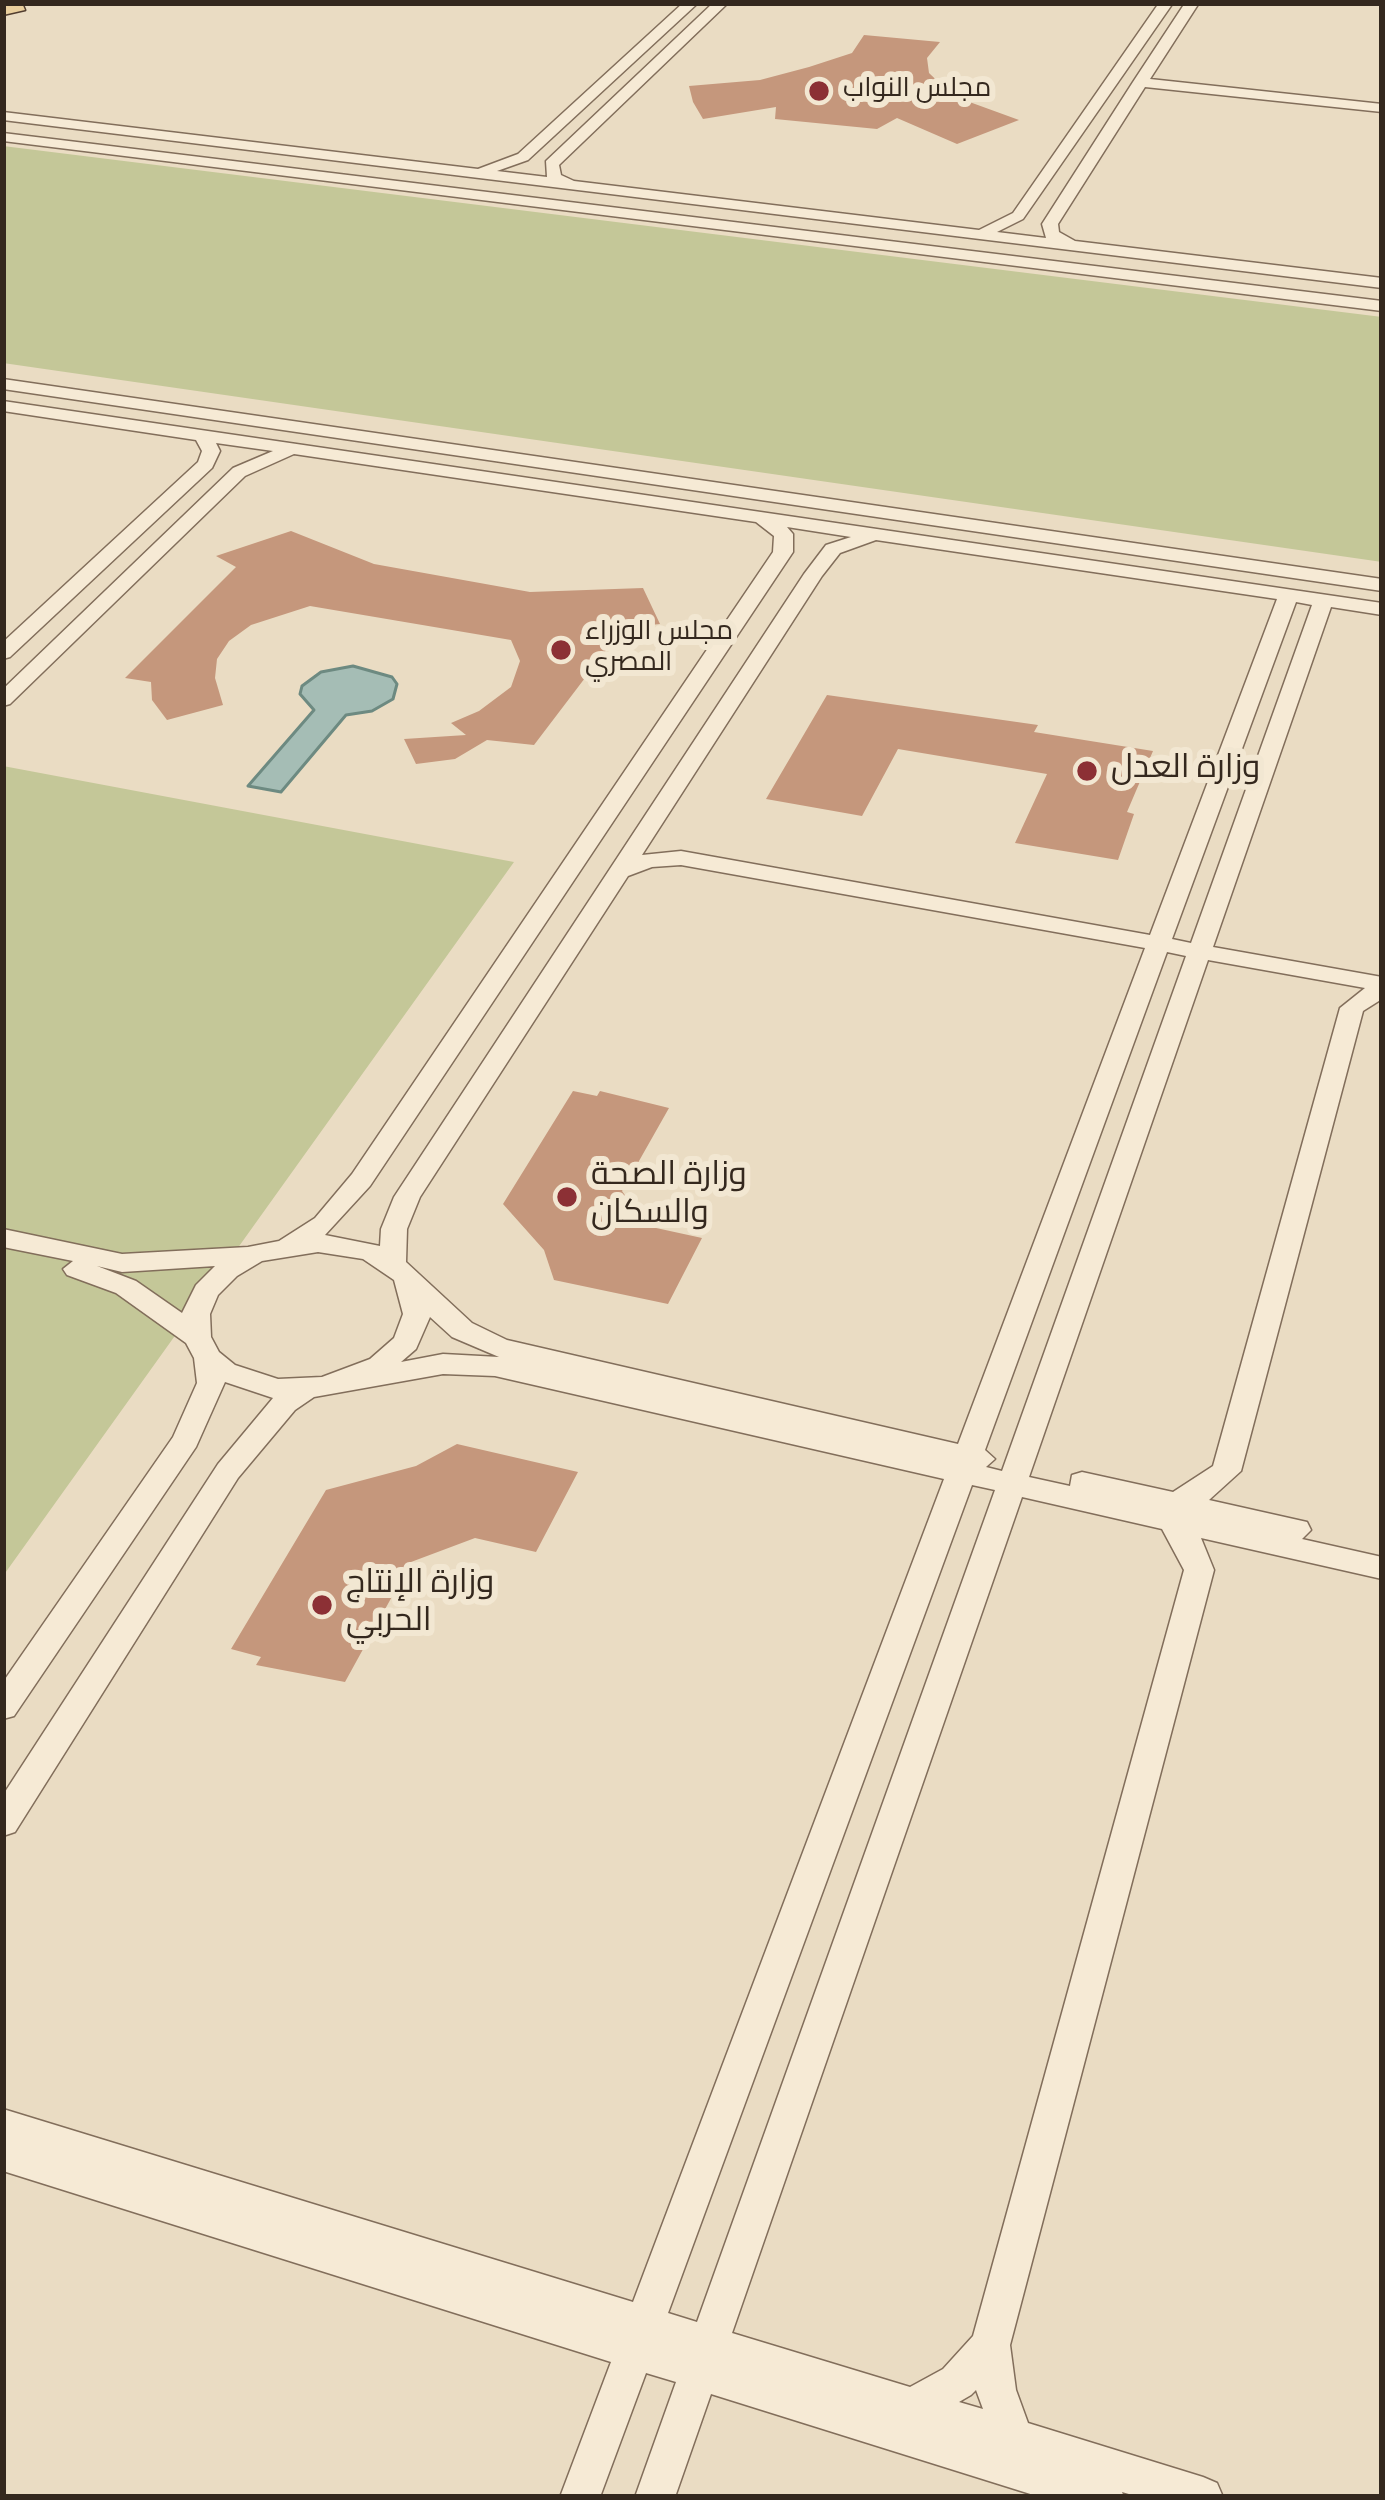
<!DOCTYPE html>
<html>
<head>
<meta charset="utf-8">
<style>
	body { margin:0 }
	#map { position:relative; width:1385px; height:2500px; overflow:hidden; background:#eadcc3; font-family:Georgia,serif }
	canvas { display:block }
	.frame { position:absolute; inset:0; border:6px solid #34281e; pointer-events:none }
</style>
</head>
<body>
<div id="map">
<canvas width="1385" height="2500"></canvas>
<div class="frame"></div>
</div>
<script>
const c = document.querySelector('canvas').getContext('2d');
c.lineJoin = 'round';
function paint(path, color) {
  c.fillStyle = color;
  c.fill(path, 'evenodd');
}
function poly(rows) {
  const path = new Path2D();
  for (const r of rows) {
    path.moveTo(r[0], r[1]);
    for (let i = 2; i < r.length; i += 2) path.lineTo(r[i], r[i + 1]);
  }
  return path;
}
function strokePath(path, color, width, dash) {
  c.strokeStyle = color;
  c.lineWidth = width;
  c.lineCap = dash ? 'butt' : 'round';
  c.setLineDash(dash || []);
  c.stroke(path);
}
function write(font, color, halo, rows, align = 'center') {
  c.font = font + ' Georgia,Cairo,serif';
  c.lineWidth = 12;
  c.setLineDash([]);
  c.textBaseline = 'middle';
  c.strokeStyle = halo;
  c.fillStyle = color;
  for (const [text, x, y, turn = 0] of rows) {
    c.save();
    c.translate(x, y);
    c.rotate((+turn || 0) * Math.PI / 180);
    c.textAlign = isNaN(turn) ? turn : align;
    if (halo) c.strokeText(text, 0, 0);
    c.fillText(text, 0, 0);
    c.restore();
  }
}
const green = poly([
	[3,146,1382,317,1382,562,3,363],
	[3,766,514,862,3,1576]
]);
const water = poly([
	[353,666,392,677,397,684,393,699,372,711,346,715,281,792,248,786,314,710,300,694,302,686,321,672,353,666]
]);
const building = poly([
	[864,35,940,42,927,58,929,73,953,96,1019,120,957,144,897,118,877,129,775,119,776,107,703,119,693,102,689,86,760,80,809,67,852,53],
	[291,531,374,564,530,592,643,588,660,624,623,628,534,745,487,740,455,759,416,764,404,739,466,735,451,723,479,711,511,687,520,661,511,640,310,606,251,625,229,641,217,659,215,678,223,705,167,720,152,700,151,682,125,678,236,567,216,556],
	[827,695,1038,725,1034,732,1153,751,1127,812,1134,814,1118,860,1015,843,1047,774,898,749,862,816,766,799],
	[573,1091,597,1096,600,1091,669,1108,622,1191,647,1226,702,1238,668,1304,554,1280,544,1250,503,1204],
	[457,1444,578,1472,536,1552,475,1538,411,1562,345,1682,256,1665,261,1657,231,1649,326,1490,416,1466]
]);
const minor = poly([
	[683,3,698,3,528,160,497,171,547,177,546,161,713,3,728,3,559,165,561,175,574,181,979,230,1013,213,1159,3,1173,3,1023,219,997,232,1046,238,1042,224,1133,82,1185,3,1199,3,1150,79,1382,104,1382,112,1145,87,1058,224,1059,232,1075,241,1382,278,1382,288,3,120,3,112,478,169,518,154,683,3],
	[3,133,1382,301,1382,311,3,141,3,133],
	[3,379,1382,579,1382,591,3,389,3,379],
	[3,401,1382,603,1382,615,1331,607,1213,947,1382,977,1382,999,1363,1011,1241,1471,1209,1500,1307,1522,1311,1530,1302,1539,1382,1557,1382,1579,1201,1538,1214,1570,1010,2345,1016,2390,1028,2423,1203,2477,1217,2483,1223,2497,1139,2497,1122,2492,1124,2497,1040,2497,711,2394,675,2497,635,2497,676,2382,646,2373,600,2497,560,2497,611,2362,3,2171,3,2109,633,2302,944,1479,495,1376,443,1374,314,1397,295,1410,238,1478,15,1832,3,1836,3,1795,218,1464,273,1398,225,1382,196,1447,14,1716,3,1719,3,1682,173,1437,197,1383,194,1358,186,1343,116,1293,67,1275,63,1269,73,1261,3,1247,3,1229,122,1254,248,1247,279,1241,315,1218,352,1174,773,552,774,536,756,522,294,454,245,476,10,704,3,706,3,689,233,468,273,451,216,443,220,451,212,468,10,657,3,659,3,642,198,462,202,451,196,440,3,411,3,401],
	[787,527,851,537,826,545,804,574,394,1197,381,1229,380,1246,325,1235,370,1186,793,552,793,534,787,527],
	[876,540,1277,599,1150,935,681,851,642,855,822,576,840,553,876,540],
	[1296,602,1312,605,1191,943,1172,939,1296,602],
	[681,865,1145,948,958,1444,507,1340,472,1323,406,1262,407,1229,420,1197,628,876,652,867,681,865],
	[1167,952,1186,956,1002,1471,986,1467,995,1459,985,1450,1167,952],
	[1208,960,1365,988,1340,1008,1213,1466,1173,1492,1082,1472,1072,1475,1070,1486,1029,1477,1208,960],
	[318,1252,363,1259,394,1280,403,1314,394,1338,370,1359,322,1377,278,1379,235,1365,219,1352,211,1337,210,1314,218,1295,237,1276,262,1261,318,1252],
	[97,1266,122,1272,215,1266,196,1285,182,1313,136,1281,97,1266],
	[430,1317,452,1337,499,1357,443,1354,401,1362,416,1349,430,1317],
	[972,1485,995,1490,697,2322,668,2313,972,1485],
	[1022,1497,1162,1529,1184,1570,973,2336,943,2369,910,2387,732,2333,1022,1497],
	[976,2390,983,2409,959,2402,971,2395,976,2390]
]);
const major = poly([
	[22,3,25,10,3,15,3,5,22,3]
]);
const markers = [
	[819,91,12,"#8c3035"],
	[561,650,12,"#8c3035"],
	[1087,771,12,"#8c3035"],
	[567,1197,12,"#8c3035"],
	[322,1605,12,"#8c3035"]
];
const farPoinames = [
	["مجلس النواب",843,91],
	["مجلس الوزراء",585,634],
	["المصري",585,665]
];
const poiNames = [
	["وزارة العدل",1111,771],
	["وزارة الصحة",591,1178],
	["والسكان",591,1216],
	["وزارة الإنتاج",346,1586],
	["الحربي",346,1624]
];
paint(green, '#c4c798');
paint(water, '#a5bdb5');
strokePath(water, '#6d8a81', 3);
paint(building, '#c5977c');
strokePath(minor, '#826e5b', 3);
strokePath(major, '#513d2f', 3);
paint(minor, '#f6ead5');
paint(major, '#eacf9d');
for (const [x, y, r, color] of markers) {
  const dot = new Path2D();
  dot.arc(x, y, r, 0, 2 * Math.PI);
  c.fillStyle = color;
  c.fill(dot);
  strokePath(dot, '#f2e7d2', 4.5);
}
write('27px', '#34281e', '#f2e7d2', farPoinames, 'left');
write('33px', '#34281e', '#f2e7d2', poiNames, 'left');
</script>
</body>
</html>
